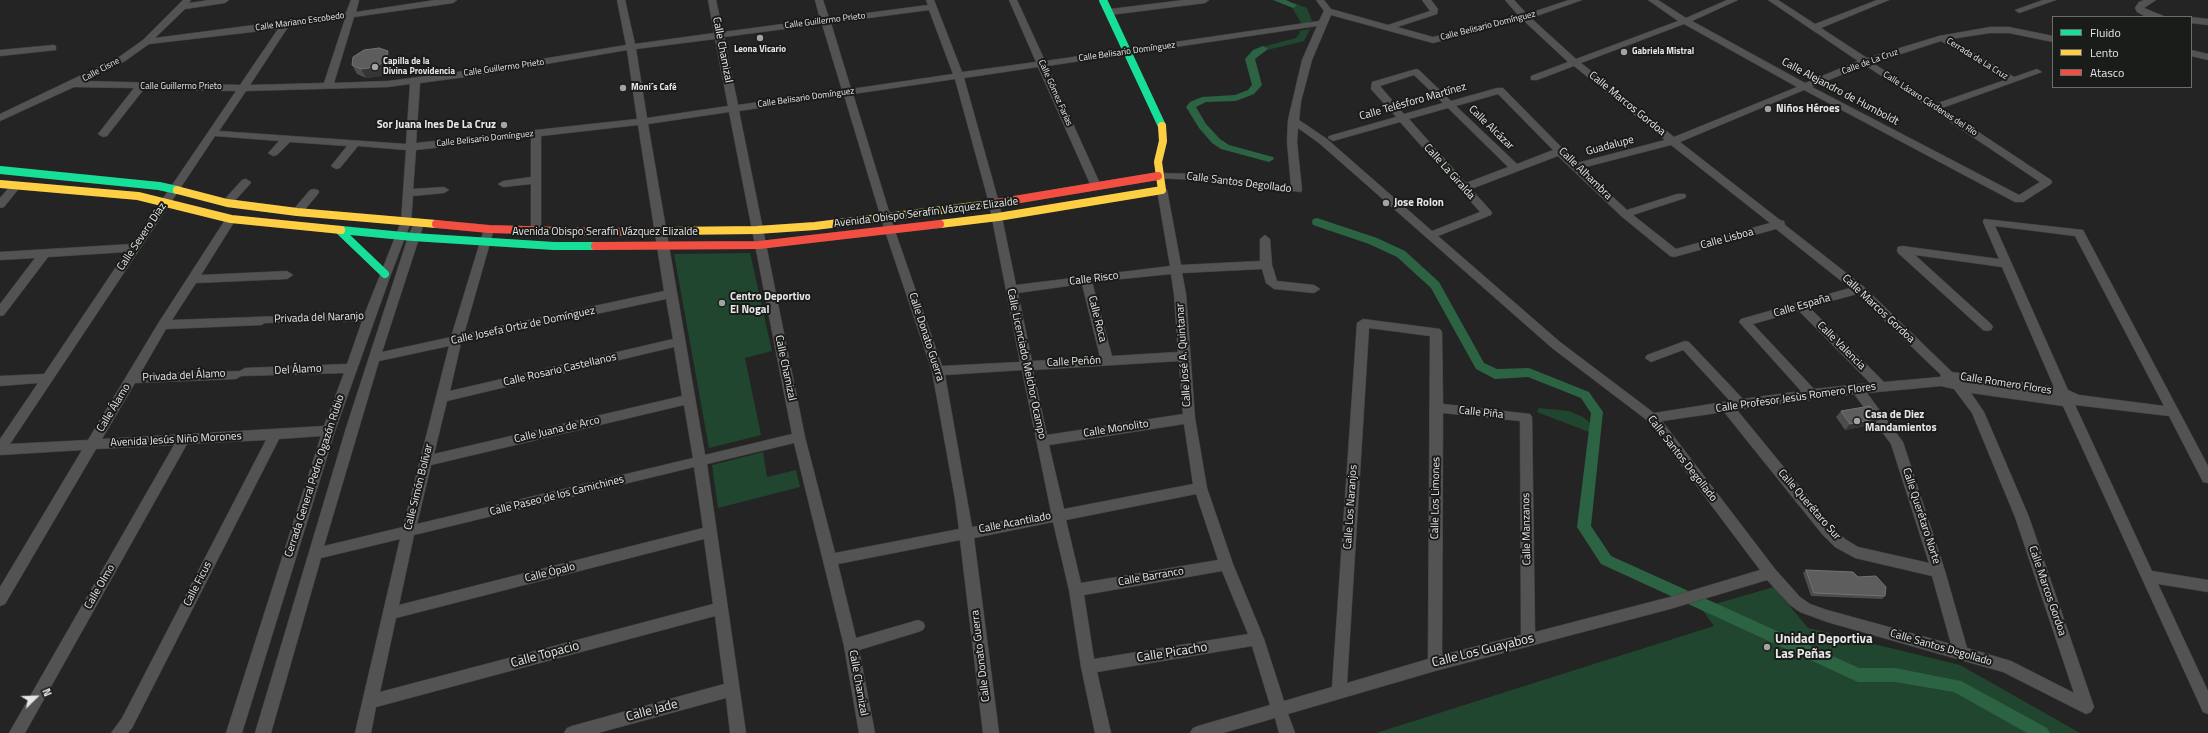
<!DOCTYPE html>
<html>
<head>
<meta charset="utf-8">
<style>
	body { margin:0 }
	#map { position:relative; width:2208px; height:733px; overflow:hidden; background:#242424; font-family:"Titillium Web",sans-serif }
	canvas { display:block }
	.legend { position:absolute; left:2052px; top:16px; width:140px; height:72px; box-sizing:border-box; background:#1a1c1a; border:1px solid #6c6d6c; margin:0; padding:5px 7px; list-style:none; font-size:12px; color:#e6e7e6 }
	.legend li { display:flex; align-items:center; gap:8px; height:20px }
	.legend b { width:20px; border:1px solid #6c6d6c }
	.north { position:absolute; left:16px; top:677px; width:40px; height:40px; -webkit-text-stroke:3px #1a1c1a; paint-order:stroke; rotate:67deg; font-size:11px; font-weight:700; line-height:16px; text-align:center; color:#e6e7e6 }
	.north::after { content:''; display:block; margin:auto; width:14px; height:18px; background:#e6e7e6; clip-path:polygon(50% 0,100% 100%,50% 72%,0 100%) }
</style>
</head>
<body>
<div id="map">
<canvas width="2208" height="733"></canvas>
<ul class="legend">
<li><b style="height:5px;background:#16e098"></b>Fluido</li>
<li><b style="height:5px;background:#ffcf43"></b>Lento</li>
<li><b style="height:5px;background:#f24e42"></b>Atasco</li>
</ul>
<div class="north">N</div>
</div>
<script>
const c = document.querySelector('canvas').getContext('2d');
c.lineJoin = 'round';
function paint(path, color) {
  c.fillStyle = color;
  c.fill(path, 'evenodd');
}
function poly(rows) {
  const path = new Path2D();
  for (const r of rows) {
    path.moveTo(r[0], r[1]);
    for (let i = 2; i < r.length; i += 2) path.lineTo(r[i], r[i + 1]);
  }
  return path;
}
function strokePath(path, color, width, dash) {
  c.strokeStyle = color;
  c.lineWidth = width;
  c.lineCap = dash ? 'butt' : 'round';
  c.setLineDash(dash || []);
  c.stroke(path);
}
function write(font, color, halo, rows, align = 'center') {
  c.font = font + ' "Titillium Web",sans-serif';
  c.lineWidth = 4;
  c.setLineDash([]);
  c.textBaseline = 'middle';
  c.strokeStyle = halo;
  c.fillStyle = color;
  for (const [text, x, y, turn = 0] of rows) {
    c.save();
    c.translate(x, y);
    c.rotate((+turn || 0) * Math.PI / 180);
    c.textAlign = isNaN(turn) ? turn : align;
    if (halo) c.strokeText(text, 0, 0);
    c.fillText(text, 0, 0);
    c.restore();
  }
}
const green = poly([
	[1294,3,1307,8,1312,21,1302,24,1291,6],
	[1310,29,1304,41,1267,50,1262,47,1296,38,1300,33,1299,31],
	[750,253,772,351,745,358,761,435,709,448,674,254],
	[1539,408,1569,411,1583,417,1596,428,1594,434,1537,412],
	[763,452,767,477,796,470,800,487,718,508,712,465],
	[1774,587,1808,628,1960,665,2080,733,1376,733,1714,626,1701,608]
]);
const canal = poly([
	[1273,0,1286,0,1297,5,1293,8,1273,0],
	[1263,46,1268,49,1255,59,1262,85,1254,94,1236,101,1206,102,1196,107,1206,124,1220,139,1229,145,1273,157,1274,159,1269,162,1221,149,1212,143,1199,128,1186,107,1190,102,1202,97,1235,95,1248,90,1252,85,1245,59,1253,50,1263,46],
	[1317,218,1377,238,1405,251,1439,282,1484,363,1497,369,1529,368,1589,392,1603,412,1591,526,1611,556,1859,668,1895,668,1961,681,2047,728,2050,733,2027,733,1954,692,1895,682,1858,682,1601,564,1577,527,1591,413,1581,398,1528,377,1495,379,1476,369,1431,288,1397,257,1369,244,1313,225,1312,222,1313,219,1317,218]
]);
const street = poly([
	[183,0,191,0,189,3,209,0,229,0,225,3,185,9,155,38,346,13,351,0,359,0,356,12,435,0,457,0,453,3,354,17,334,83,388,81,488,68,626,45,617,0,625,0,635,44,714,33,708,0,716,0,723,32,820,19,815,0,823,0,829,18,928,5,926,0,934,0,962,72,1036,62,1009,0,1017,0,1045,61,1319,21,1324,11,1316,0,1324,0,1331,9,1388,25,1430,11,1422,0,1431,0,1438,9,1437,14,1397,27,1433,37,1519,16,1505,0,1514,0,1527,14,1569,0,1582,0,1531,18,1576,59,1678,21,1648,0,1658,0,1686,18,1727,0,1738,0,1692,21,1805,83,1858,61,1768,0,1778,0,1815,24,1877,0,1889,0,1821,28,1867,58,1939,36,1990,27,2009,27,2053,36,2053,42,2009,33,1990,33,1951,39,2014,77,2037,69,2042,72,1942,108,2051,180,2052,182,2051,184,2023,202,2015,202,1804,90,1680,142,1780,220,1784,221,1785,225,1863,286,1952,372,2054,387,2002,267,1915,255,1991,324,1993,327,1991,330,1987,331,1983,330,1898,253,1897,250,1898,247,1902,246,1999,259,1983,222,1984,219,2083,230,2208,466,2208,483,2203,482,2169,416,2075,405,2152,571,2208,580,2208,592,2158,584,2208,691,2208,714,2203,712,2063,406,1971,393,1984,412,2029,517,2094,707,2091,712,2086,714,2003,672,1827,622,1800,612,1790,605,1767,580,1670,609,1435,671,1288,714,1295,733,1279,733,1275,718,1223,733,1190,733,1193,728,1198,726,1270,705,1252,646,1097,672,1111,733,1095,733,1081,667,1069,590,1053,522,974,538,999,733,983,733,960,540,838,564,856,638,918,620,923,622,925,626,923,630,918,632,859,650,875,733,859,733,844,646,794,443,707,464,746,733,730,733,726,698,598,733,564,733,567,728,572,726,724,684,715,616,376,707,371,733,355,733,400,539,321,558,271,733,255,733,346,428,408,237,415,220,419,219,424,223,382,352,451,337,484,229,489,225,494,229,464,334,664,291,638,125,541,136,541,231,536,235,531,231,531,184,503,187,498,184,503,181,531,177,531,137,416,150,413,189,444,187,449,190,444,193,413,196,411,222,391,274,335,431,242,733,226,733,321,436,279,439,132,728,128,733,111,733,122,718,266,440,187,444,25,733,9,733,174,445,96,449,5,604,0,606,0,587,82,450,0,455,0,439,38,383,0,386,0,376,44,374,126,252,48,257,4,315,0,316,0,304,35,258,0,260,0,252,132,244,236,91,144,89,107,136,103,137,98,134,134,88,74,87,0,121,0,114,119,57,143,40,183,0],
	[929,10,953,74,851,89,831,23,929,10],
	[1331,15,1433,43,1523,20,1568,62,1531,76,1531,80,1537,80,1574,66,1665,140,1577,163,1503,88,1497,88,1451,101,1419,70,1416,69,1372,82,1371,89,1396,117,1329,136,1328,138,1333,141,1400,122,1480,212,1432,231,1327,139,1299,120,1301,101,1312,60,1331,15],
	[345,19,324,83,250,85,288,27,345,19],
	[822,24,842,90,738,105,724,37,822,24],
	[1684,24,1797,87,1674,137,1581,63,1684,24],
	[1317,26,1302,60,1288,120,1287,142,1291,186,1199,174,1158,173,1153,176,1154,178,1199,180,1301,192,1302,190,1297,142,1298,128,1319,143,1552,348,1648,421,1760,570,1670,597,1535,632,1532,417,1530,414,1443,404,1442,332,1440,329,1363,319,1357,323,1332,687,1284,701,1264,639,1233,564,1207,488,1195,418,1186,294,1182,273,1262,269,1266,283,1274,289,1314,293,1320,289,1314,285,1277,281,1272,265,1270,239,1265,235,1260,239,1260,261,1181,265,1167,190,1162,187,1157,190,1170,266,1016,285,999,203,964,78,1038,67,1091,186,1096,189,1101,186,1047,66,1317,26],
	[278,29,240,85,85,81,125,61,149,44,278,29],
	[715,39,728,106,647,118,636,49,715,39],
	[1941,41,2005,80,1935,104,1873,63,1941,41],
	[627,50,637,119,416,143,420,83,488,74,627,50],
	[1865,65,2040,182,2019,195,1812,87,1865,65],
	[1414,75,1443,103,1404,114,1380,86,1414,75],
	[955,79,989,203,1020,362,942,366,895,231,853,94,955,79],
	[410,84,406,144,219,131,246,91,388,87,410,84],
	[1498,94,1553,150,1517,164,1456,106,1498,94],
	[844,95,885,231,932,371,955,499,959,529,835,553,805,437,739,111,844,95],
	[1448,108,1508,167,1466,183,1409,119,1448,108],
	[729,112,792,434,705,455,648,124,729,112],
	[215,136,279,141,268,153,273,156,277,155,290,142,347,146,331,166,336,169,340,168,358,146,406,150,401,222,365,313,172,320,196,283,287,279,293,275,287,271,201,275,236,219,235,217,227,217,159,322,88,440,10,444,215,136],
	[1671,145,1770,223,1676,249,1633,215,1685,198,1686,196,1685,194,1677,194,1627,210,1582,168,1671,145],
	[1558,156,1621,216,1670,256,1674,257,1776,229,1850,288,1741,319,1739,322,1801,391,1743,399,1689,342,1685,341,1647,355,1645,358,1651,362,1683,350,1730,401,1654,413,1560,342,1438,236,1491,215,1492,213,1491,211,1471,189,1558,156],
	[1995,226,2075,236,2164,406,2079,395,2068,390,1995,226],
	[1171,274,1174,294,1178,352,1112,356,1092,282,1171,274],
	[1082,284,1100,357,1032,361,1018,293,1082,284],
	[1857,294,1941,375,1940,377,1884,382,1809,307,1857,294],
	[666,299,673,339,450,391,461,343,666,299],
	[1799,311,1870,383,1814,389,1753,324,1799,311],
	[362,321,347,364,245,368,240,371,140,374,166,329,261,325,265,323,362,321],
	[1369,328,1430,336,1428,659,1347,683,1369,328],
	[449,346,403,527,324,546,379,361,449,346],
	[674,347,682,396,434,454,447,401,674,347],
	[1179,361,1183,414,1047,435,1033,370,1179,361],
	[1022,370,1051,512,972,527,945,375,1022,370],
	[344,373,324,426,102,439,135,383,236,379,241,376,344,373],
	[1941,386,1954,389,1972,413,2015,517,2074,693,2011,661,1967,648,1945,571,1903,442,1867,393,1941,386],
	[1854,394,1891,444,1929,563,1858,547,1845,539,1832,526,1737,410,1854,394],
	[684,405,693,458,417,524,431,465,684,405],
	[1724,412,1822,534,1835,547,1855,558,1932,576,1951,644,1827,610,1810,604,1800,597,1775,569,1662,421,1724,412],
	[1443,413,1520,421,1521,635,1442,655,1443,413],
	[1184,424,1193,484,1064,509,1049,445,1184,424],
	[694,467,703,528,399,605,414,535,694,467],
	[1196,494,1218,560,1081,583,1066,520,1196,494],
	[704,539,713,604,380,692,396,618,704,539],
	[1222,571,1248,634,1094,659,1084,595,1222,571],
	[1184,0,1209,0,1205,3,1110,15,1106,12,1110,9,1184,0],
	[2043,0,2056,0,2019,13,2015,10,2043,0],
	[2144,0,2156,0,2144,8,2166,17,2146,17,2137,12,2135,8,2139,2,2144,0],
	[2191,17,2208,19,2208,25,2191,23,2191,17],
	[53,45,56,46,56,50,0,56,0,50,53,45],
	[2191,50,2208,54,2208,60,2191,56,2191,50],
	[246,179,251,182,250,184,231,205,223,205,222,203,223,201,242,180,246,179],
	[16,183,21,186,4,207,0,208,0,198,12,184,16,183],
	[314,189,318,190,319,192,318,194,301,214,293,214,292,212,293,210,310,190,314,189]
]);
const fast = poly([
	[1103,0,1162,126],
	[0,170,159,186,177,190],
	[339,230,385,274],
	[341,230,413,237,554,246,595,246]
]);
const slow = poly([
	[0,184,138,196,231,219,341,230],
	[177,190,227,203,297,212,436,224],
	[940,224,998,217,1162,190,1158,162,1163,141,1162,126],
	[670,231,757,230,815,226,990,204]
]);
const jam = poly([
	[990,204,1158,176],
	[436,224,489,229,600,232,670,231],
	[595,246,759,245,940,224]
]);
const wall = poly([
	[392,61,391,69,381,76,366,78,357,74,352,65],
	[1841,411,1875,424,1845,430,1836,417],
	[1806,570,1858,577,1885,596,1882,599,1811,596,1803,573]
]);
const shadedWall = poly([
	[388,51,392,61,391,69,381,76,366,78,361,69],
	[1879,418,1875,424,1845,430,1850,424]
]);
const building = poly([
	[379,48,388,51,386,60,376,67,361,69,352,65,353,57,364,50,379,48],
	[1870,406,1879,418,1850,424,1841,411,1870,406],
	[1806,570,1853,572,1858,577,1876,576,1886,587,1885,596,1814,593,1806,570]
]);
const markers = [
	[760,38,4,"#a2a3a2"],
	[1624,52,4,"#a2a3a2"],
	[375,67,4,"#a2a3a2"],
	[623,88,4,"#a2a3a2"],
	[1768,109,4,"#a2a3a2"],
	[504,125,4,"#a2a3a2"],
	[1386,203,4,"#a2a3a2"],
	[722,303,4,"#a2a3a2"],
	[1857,421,4,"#a2a3a2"],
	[1767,647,4,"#a2a3a2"]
];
const farStreetnames = [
	["Calle Guillermo Prieto",825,21,-7],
	["Calle Mariano Escobedo",300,22,-8],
	["Calle Belisario Domínguez",1488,26,-14],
	["Calle Belisario Domínguez",1127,52,-8],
	["Cerrada de La Cruz",1977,59,32],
	["Calle de La Cruz",1870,62,-20],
	["Calle Guillermo Prieto",504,68,-8],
	["Calle Cisne",101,70,-28],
	["Calle Guillermo Prieto",181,87],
	["Calle Gómez Farías",1055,93,66],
	["Calle Belisario Domínguez",806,98,-8],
	["Calle Lázaro Cárdenas del Río",1930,104,33],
	["Calle Belisario Domínguez",485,139,-6]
];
const farPoinames = [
	["Leona Vicario",760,50,"center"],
	["Gabriela Mistral",1632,52],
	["Capilla de la",383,62],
	["Divina Providencia",383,72],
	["Moni´s Café",631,88]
];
const streetNames = [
	["Calle Chamizal",722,50,79],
	["Calle Alejandro de Humboldt",1840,92,28],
	["Calle Telésforo Martínez",1413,102,-16],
	["Calle Marcos Gordoa",1627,104,39],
	["Calle Alcázar",1491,128,44],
	["Guadalupe",1610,146,-15],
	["Calle La Giralda",1449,172,48],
	["Calle Alhambra",1585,174,44],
	["Calle Santos Degollado",1239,183,7],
	["Avenida Obispo Serafín Vázquez Elizalde",926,213,-7],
	["Avenida Obispo Serafín Vázquez Elizalde",605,232],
	["Calle Severo Díaz",142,237,-56],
	["Calle Lisboa",1727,239,-15],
	["Calle Risco",1094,279,-7],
	["Calle España",1802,306,-16],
	["Calle Marcos Gordoa",1878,309,43],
	["Privada del Naranjo",319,318,-2],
	["Calle Roca",1097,319,76],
	["Calle Josefa Ortiz de Domínguez",523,326,-12],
	["Calle Donato Guerra",926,337,72],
	["Calle Valencia",1841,346,45],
	["Calle José A. Quintanar",1184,355,-94],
	["Calle Peñón",1074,362,-3],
	["Calle Licenciado Melchor Ocampo",1026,364,78],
	["Calle Chamizal",785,368,78],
	["Del Álamo",298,370,-3],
	["Calle Rosario Castellanos",560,370,-13],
	["Privada del Álamo",184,376,-3],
	["Calle Romero Flores",2006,384,9],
	["Calle Profesor Jesùs Romero Flores",1796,398,-8],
	["Calle Álamo",114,408,-59],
	["Calle Piña",1481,413,6],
	["Calle Monolito",1116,429,-9],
	["Calle Juana de Arco",557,430,-13],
	["Avenida Jesús Niño Morones",176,440,-3],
	["Calle Santos Degollado",1682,459,52],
	["Cerrada General Pedro Ogazón Rubio",315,476,-72],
	["Calle Simón Bolívar",419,487,-76],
	["Calle Paseo de los Camichines",557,496,-14],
	["Calle Los Limones",1436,498,-89],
	["Calle Querétaro Sur",1809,505,49],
	["Calle Los Naranjos",1351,507,-86],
	["Calle Querétaro Norte",1921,516,72],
	["Calle Acantilado",1015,523,-11],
	["Calle Manzanos",1527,529,-91],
	["Calle Ópalo",550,573,-14],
	["Calle Barranco",1151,577,-10],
	["Calle Ficus",198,584,-63],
	["Calle Olmo",100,587,-60],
	["Calle Marcos Gordoa",2047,591,71],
	["Calle Santos Degollado",1941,648,16],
	["Calle Donato Guerra",981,656,-97],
	["Calle Chamizal",858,683,80]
];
const poiNames = [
	["Niños Héroes",1776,109],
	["Sor Juana Ines De La Cruz",496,125,"right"],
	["Jose Rolon",1394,203],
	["Centro Deportivo",730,297],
	["El Nogal",730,310],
	["Casa de Diez",1865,415],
	["Mandamientos",1865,428]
];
const nearPoinames = [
	["Unidad Deportiva",1775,640],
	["Las Peñas",1775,655]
];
const nearStreetnames = [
	["Calle Los Guayabos",1483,651,-14],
	["Calle Picacho",1172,653,-9],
	["Calle Topacio",545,655,-15],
	["Calle Jade",652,711,-15]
];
paint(green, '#21462f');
paint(canal, '#2c6342');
strokePath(street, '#404140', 1);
strokePath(fast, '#404140', 8);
strokePath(slow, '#404140', 8);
strokePath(jam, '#404140', 8);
paint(street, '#525352');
strokePath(fast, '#16e098', 8);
strokePath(slow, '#ffcf43', 8);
strokePath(jam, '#f24e42', 8);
paint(wall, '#4d4d4d');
paint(shadedWall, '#353535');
paint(building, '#5d5d5d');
strokePath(building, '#727372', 1);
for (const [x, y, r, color] of markers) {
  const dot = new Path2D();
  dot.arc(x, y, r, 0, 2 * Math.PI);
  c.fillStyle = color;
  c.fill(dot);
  strokePath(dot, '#1a1c1a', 1.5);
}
write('9px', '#e6e7e6', '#1a1c1a', farStreetnames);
write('bold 9px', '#e6e7e6', '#1a1c1a', farPoinames, 'left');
write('11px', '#e6e7e6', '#1a1c1a', streetNames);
write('bold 11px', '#e6e7e6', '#1a1c1a', poiNames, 'left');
write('bold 13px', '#e6e7e6', '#1a1c1a', nearPoinames, 'left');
write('13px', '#e6e7e6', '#1a1c1a', nearStreetnames);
</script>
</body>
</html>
